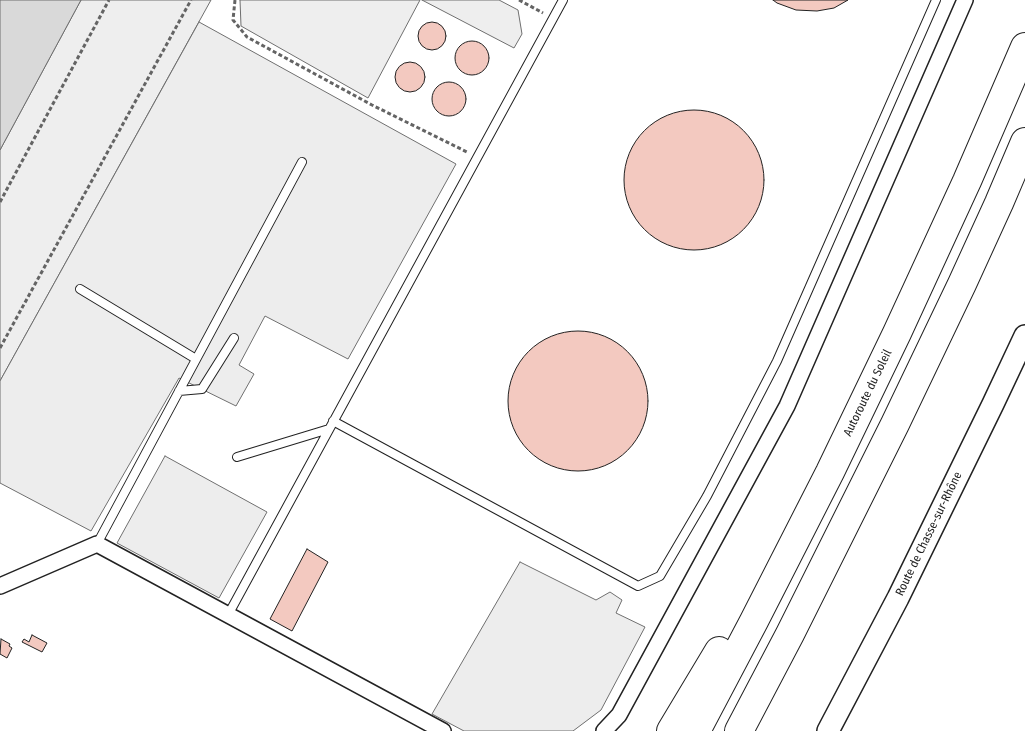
<!DOCTYPE html>
<html>
<head>
<meta charset="utf-8">
<style>
	body { margin:0 }
	canvas { display:block; background:#fff }
</style>
</head>
<body>
<canvas width="1025" height="731"></canvas>
<script>
const c = document.querySelector('canvas').getContext('2d');
c.lineJoin = 'round';
function paint(path, color) {
  c.fillStyle = color;
  c.fill(path, 'evenodd');
}
function poly(rows) {
  const path = new Path2D();
  for (const r of rows) {
    if (r.length === 3) {
      path.moveTo(r[0] + r[2], r[1]);
      path.arc(r[0], r[1], r[2], 0, 2 * Math.PI);
      continue;
    }
    path.moveTo(r[0], r[1]);
    for (let i = 2; i < r.length; i += 2) path.lineTo(r[i], r[i + 1]);
  }
  return path;
}
function strokePath(path, color, width, dash) {
  c.strokeStyle = color;
  c.lineWidth = width;
  c.lineCap = dash ? 'butt' : 'round';
  c.setLineDash(dash || []);
  c.stroke(path);
}
function write(font, color, halo, rows, align = 'center') {
  c.font = font + ' "Fira Sans Condensed",sans-serif';
  c.lineWidth = 4;
  c.setLineDash([]);
  c.textBaseline = 'middle';
  c.strokeStyle = halo;
  c.fillStyle = color;
  for (const [text, x, y, turn = 0] of rows) {
    c.save();
    c.translate(x, y);
    c.rotate((+turn || 0) * Math.PI / 180);
    c.textAlign = isNaN(turn) ? turn : align;
    if (halo) c.strokeText(text, 0, 0);
    c.fillText(text, 0, 0);
    c.restore();
  }
}
const green = poly([
	[81,0,211,0,0,381,0,150,81,0],
	[240,0,420,0,368,98,241,26,240,0],
	[422,0,499,0,518,10,522,34,514,48,422,0]
]);
const parking = poly([
	[199,22,456,164,348,359,265,316,239,365,254,374,236,406,179,378,91,531,0,483,0,381,199,22],
	[165,456,267,512,219,598,117,543,165,456],
	[520,562,596,600,610,592,622,600,616,613,645,627,601,710,573,731,464,731,432,714,520,562]
]);
const water = poly([
	[0,0,81,0,0,150,0,0]
]);
const building = poly([
	[773,0,848,0,834,8,817,11,796,10,777,3,773,0],
	[432,36,14],
	[472,58,17],
	[410,77,15],
	[449,99,17],
	[694,180,70],
	[578,401,70],
	[307,549,328,562,292,631,270,619,307,549],
	[32,635,47,643,42,652,22,642,24,639,29,642,32,635],
	[1,639,10,644,9,646,12,648,7,658,0,654,1,639]
]);
const path = poly([
	[235,0,233,20,247,37,372,105,467,152],
	[519,0,543,13],
	[0,202,109,0],
	[0,348,191,0]
]);
const lane = poly([
	[80,289,196,359],
	[179,391,202,389,234,338],
	[333,421,638,586,660,576,707,496,777,361,936,0],
	[237,457,329,429],
	[97,544,302,162],
	[228,615,563,0]
]);
const street = poly([
	[0,586,97,544,443,731],
	[604,731,619,715,787,406,965,0]
]);
const secondary = poly([
	[828,731,898,598,993,404,1025,336]
]);
const highway = poly([
	[671,731,719,651],
	[696,731,754,621,830,472,897,333,967,181,1025,47],
	[739,731,790,634,895,424,962,284,999,203,1025,142]
]);
const streetNames = [
	["Autoroute du Soleil",868,393,-64],
	["Route de Chasse-sur-Rhône",929,534,-64]
];
paint(green, '#eee');
strokePath(green, '#6f6f6f', 1);
paint(parking, '#ededed');
strokePath(parking, '#6f6f6f', 1);
paint(water, '#d9d9d9');
strokePath(water, '#6f6f6f', 1);
paint(building, '#f3c9c0');
strokePath(building, '#222', 1);
strokePath(lane, '#222', 10);
strokePath(street, '#222', 18);
strokePath(secondary, '#222', 24);
strokePath(highway, '#222', 30);
strokePath(path, '#646464', 3, [4, 2.5]);
strokePath(lane, '#fff', 8);
strokePath(street, '#fff', 15);
strokePath(secondary, '#fff', 21);
strokePath(highway, '#fff', 28);
write('12px', '#222', '#fff', streetNames);
</script>
</body>
</html>
